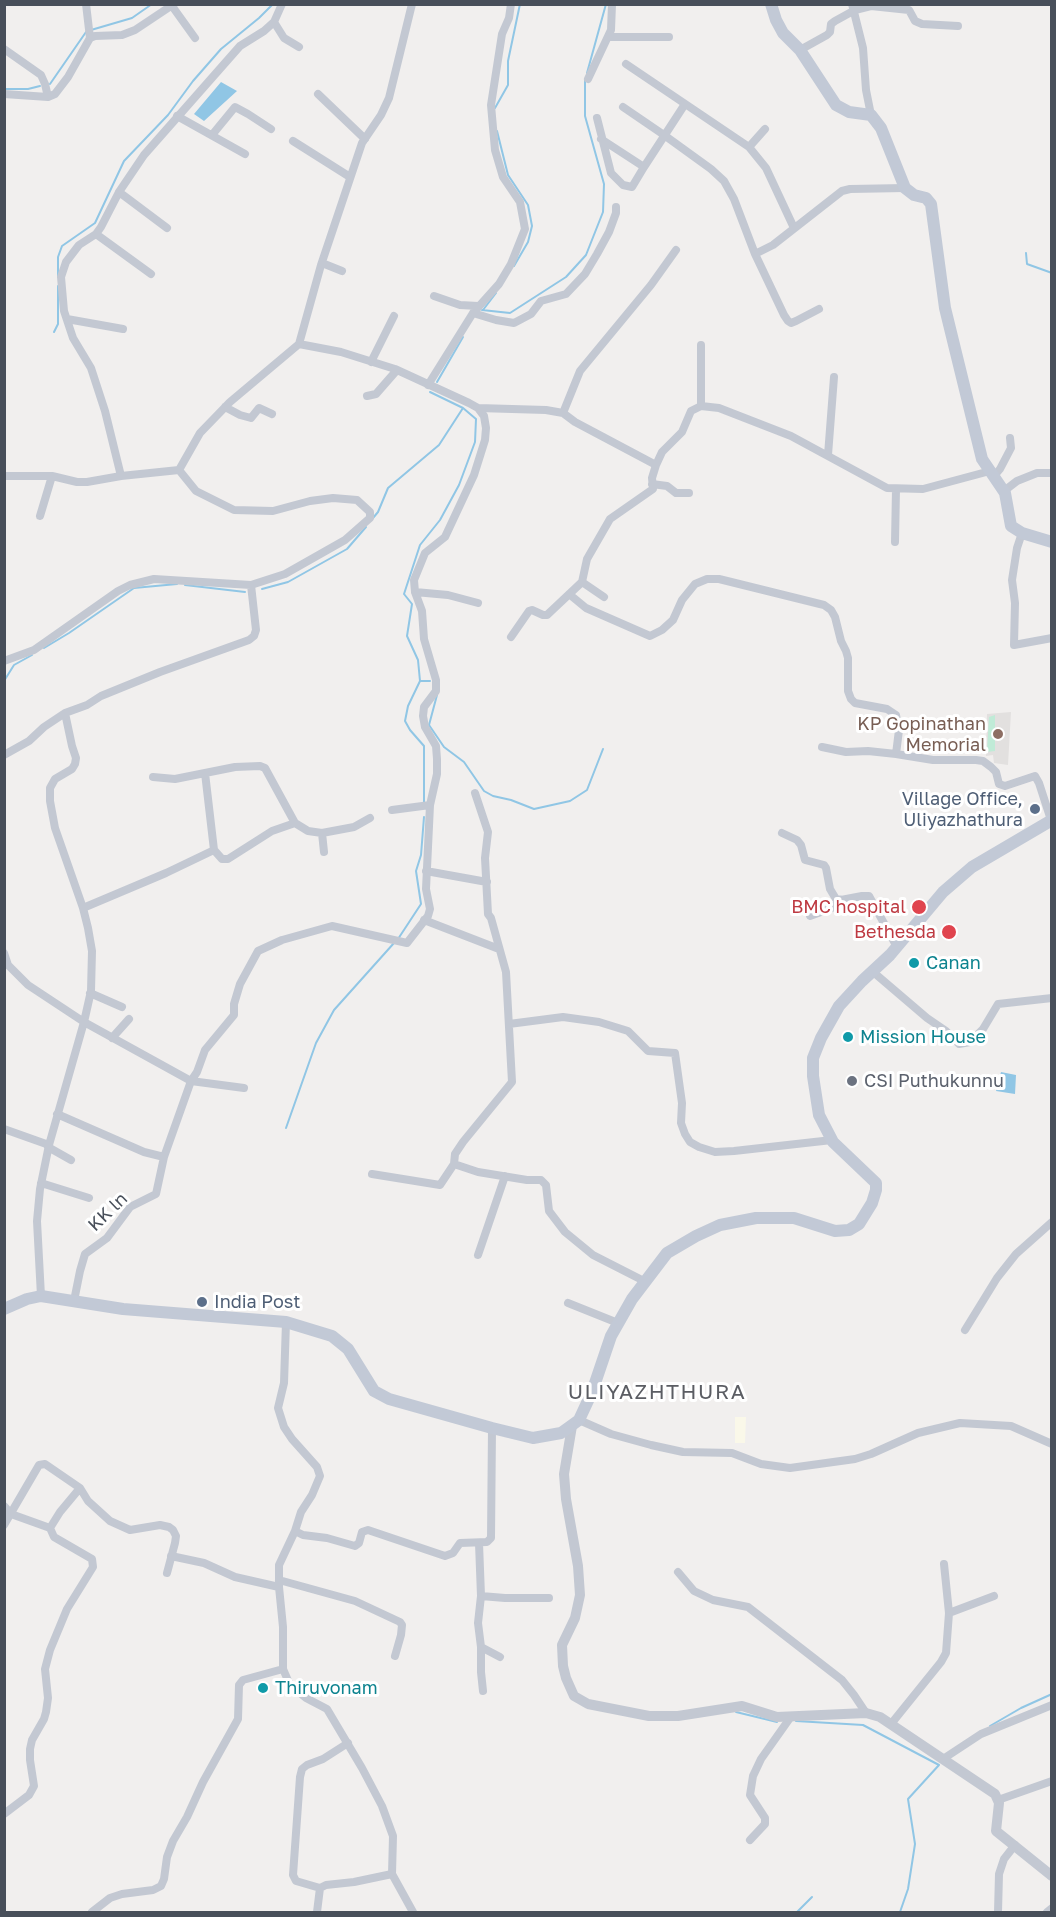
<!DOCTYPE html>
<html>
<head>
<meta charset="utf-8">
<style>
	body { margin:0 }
	#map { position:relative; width:1056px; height:1917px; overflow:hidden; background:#f1efee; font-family:"Golos Text",sans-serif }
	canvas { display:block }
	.frame { position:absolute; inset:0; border:6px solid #484f5a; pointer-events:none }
</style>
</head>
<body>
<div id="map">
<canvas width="1056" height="1917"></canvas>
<div class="frame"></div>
</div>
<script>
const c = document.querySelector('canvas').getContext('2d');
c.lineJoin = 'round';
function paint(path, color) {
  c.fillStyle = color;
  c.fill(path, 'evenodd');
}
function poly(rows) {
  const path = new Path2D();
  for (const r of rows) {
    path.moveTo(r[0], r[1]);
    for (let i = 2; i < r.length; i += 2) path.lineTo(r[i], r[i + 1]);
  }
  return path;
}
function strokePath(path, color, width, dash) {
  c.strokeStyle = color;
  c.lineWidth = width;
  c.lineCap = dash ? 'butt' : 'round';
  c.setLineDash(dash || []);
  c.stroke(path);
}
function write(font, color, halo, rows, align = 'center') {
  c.font = font + ' "Golos Text",sans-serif';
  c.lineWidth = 6;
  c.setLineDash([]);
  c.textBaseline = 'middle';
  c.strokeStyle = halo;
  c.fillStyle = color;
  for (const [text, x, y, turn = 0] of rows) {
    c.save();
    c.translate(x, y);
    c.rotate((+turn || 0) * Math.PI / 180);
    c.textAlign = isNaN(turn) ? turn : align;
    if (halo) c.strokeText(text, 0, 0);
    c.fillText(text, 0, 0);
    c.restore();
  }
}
const commercial = poly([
	[735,1417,746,1417,745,1443,735,1443]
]);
const education = poly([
	[1011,712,1008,765,994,763,993,755,986,756,987,714]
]);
const green = poly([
	[995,715,995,751,987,752,989,717]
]);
const water = poly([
	[221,82,237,91,204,121,194,114],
	[1001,1072,1016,1075,1015,1094,996,1091]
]);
const stream = poly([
	[91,30,132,18,152,4],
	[587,73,606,4],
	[50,84,86,32],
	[4,89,28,89,40,86],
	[495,108,508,85,508,61,520,4],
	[497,131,508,175,528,205,532,226,528,242,514,266],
	[1026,253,1027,264,1052,273],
	[58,277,58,257,62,246,95,223,124,161,168,115,193,81,221,49,259,18,273,4],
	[482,310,510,313,566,277,586,255,603,212,604,184,585,116,585,79],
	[483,310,496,293],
	[54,332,58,324,58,286],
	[437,382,463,337],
	[373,518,378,512,388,488,439,445,463,408],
	[185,585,245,592],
	[262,589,288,582,347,549,366,527],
	[44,648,69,633,134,588,177,584],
	[4,681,14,665,32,655],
	[420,681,430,681],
	[437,695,429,725,444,747,464,762,484,791,493,796,511,800,534,809,570,801,587,790,603,749],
	[424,802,424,746,410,730,405,721,408,706,420,681,418,660,407,636,412,604,404,594,420,545,440,520,459,485,475,442,476,419,463,408,430,392],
	[398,939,421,904,416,871,421,855,424,817],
	[286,1128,316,1043,334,1010,394,943],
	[736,1712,777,1722],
	[796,1721,863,1725,939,1765,908,1799,915,1844,908,1889,900,1912],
	[990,1726,1021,1708,1052,1694],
	[797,1912,812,1897]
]);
const minor = poly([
	[86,4,90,38],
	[511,4,509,18,502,34,491,105,495,150,503,177,520,202,525,229,511,264,499,284,473,313,496,320,514,323,531,314,541,301,566,294,585,274,597,254,609,232,616,213,616,207],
	[852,4,863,48,866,90,871,115],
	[172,6,195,38],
	[274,22,284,38,299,47],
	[608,37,669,37],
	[4,49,41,75,45,84,48,97],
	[800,50,827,35,830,32,831,24,835,21,855,10,871,6,909,10,915,21,922,24,958,26],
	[626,64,749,147,766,168,794,228],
	[588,79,611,30,612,4],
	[4,94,48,97,55,94,68,77,90,38,95,36,122,35,135,30,174,4],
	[318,94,365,139],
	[623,107,664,135,711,169,724,181,734,199,755,254,773,245,842,191,850,189,905,188],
	[177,116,245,154],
	[597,118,611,173,623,185,632,187,644,167],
	[212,135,235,107,248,114,271,129],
	[601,139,644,167,685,104],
	[293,141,350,177],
	[749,147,765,129],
	[119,192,167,228],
	[96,234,151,274],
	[676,250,651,285,580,371,563,413,575,422,656,465,662,452,682,432,691,411,701,406,719,408,791,436,887,488,923,489,990,471],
	[755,254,784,315,788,321,791,323,796,321,819,309],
	[322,263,342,271],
	[434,296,460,305,478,306],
	[67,319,123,329],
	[371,362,394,316],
	[428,385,473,313],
	[367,396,376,394,397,370],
	[701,406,701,345],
	[225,407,240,415,251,418,259,408,272,414],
	[478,408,546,410,563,413],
	[828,455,834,377],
	[4,476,52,476,77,482,87,482,121,476,179,470,200,433,230,402,299,344,321,265,362,143,381,115,389,98,412,4],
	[121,476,105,411,91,368,73,338,64,311,61,277,66,262,79,245,96,234,101,227,119,192,144,155,240,46,264,31,274,22,282,4],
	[994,476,1000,469,1011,448,1010,438],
	[652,484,667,486,676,493,689,493],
	[1004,491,1017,481,1037,473,1052,473],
	[40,516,52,476],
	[1022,533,1017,548,1012,580,1015,603,1014,645,1052,638],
	[895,542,896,489],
	[582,582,604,597],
	[415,592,448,595,478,603],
	[569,594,586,608,650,636,662,630,673,620,682,600,695,584,707,579,719,579,824,605,831,610,835,617,841,641,846,651,848,658,848,691,851,699,855,703,887,709,896,715,899,730,896,754],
	[511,637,529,611,532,610,543,615,547,615,582,582,587,559,610,519,653,489,652,478,656,465],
	[4,661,34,650,118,591,130,585,154,579,251,585,285,574,345,540,370,518,370,512,357,500,333,498,310,501,273,511,234,510,196,491,179,470],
	[822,747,846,752,868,751,896,754,933,760,976,760,983,761,991,767,996,772,999,784,1005,786,1035,776,1039,783,1051,820],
	[4,755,29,741,44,727,65,713],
	[205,773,214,850,222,859,228,859,272,831,295,823],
	[153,777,175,779,235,767,260,766,265,768,295,823,308,831,322,833,354,827,370,818],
	[475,793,488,832,485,858,488,914,491,918,506,972,512,1082,463,1142,455,1154,454,1164,478,1172,527,1180,541,1180,546,1185,549,1211,565,1232,593,1255,644,1281],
	[392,810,430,805],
	[322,833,324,852],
	[782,833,797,840,801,845,805,860,824,865,826,868,830,889,836,899,841,900,862,896,869,896,897,947],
	[214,850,166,873,83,908,55,828,50,801,50,788,55,779,72,769,75,764,76,758,72,746,65,713,87,705,101,696,160,672,249,640,254,636,256,630,251,585],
	[426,871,487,882],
	[810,916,832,908,841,900],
	[424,920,499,949],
	[4,953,8,965,28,985,84,1022,191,1081,244,1088],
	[872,971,927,1018,946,1031,959,1044,970,1042,983,1029,998,1004,1052,998],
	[90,993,122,1007],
	[509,1024,563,1017,599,1022,628,1031,648,1051,675,1053,682,1103,681,1123,685,1134,690,1142,699,1147,715,1152,734,1151,832,1140],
	[112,1038,129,1019],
	[57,1114,144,1152,164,1157],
	[4,1129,49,1145],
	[48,1147,71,1160],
	[372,1174,440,1185,454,1164],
	[41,1183,89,1198],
	[478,1255,505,1176],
	[41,1296,37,1221,40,1189,49,1145,84,1022,91,991,92,951,88,928,83,908],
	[74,1301,80,1271,85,1254,107,1238,130,1207,156,1194,164,1157,191,1081,197,1072,205,1050,234,1015,234,1004,240,984,258,951,282,940,332,926,407,943,428,916,430,909,426,889,430,805,437,774,437,759,436,746,425,727,423,716,424,707,436,691,436,680,424,639,422,611,415,592,414,580,425,553,445,537,474,475,485,440,486,428,484,416,478,408,469,403,395,369,341,352,299,344],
	[568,1303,618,1323],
	[286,1322,284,1383,278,1408,284,1427,292,1439,317,1467,320,1476,312,1495,301,1512,295,1531,279,1565,279,1587,283,1627,283,1669,290,1685,306,1698,327,1709,362,1768,382,1806,393,1836,392,1874,413,1912],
	[965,1330,997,1278,1016,1254,1052,1222],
	[579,1420,611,1434,651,1445,683,1452,732,1453,761,1464,790,1468,855,1459,871,1454,918,1433,960,1423,1011,1426,1052,1444],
	[4,1506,11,1514,50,1528],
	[4,1525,39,1465,45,1464,80,1488,88,1501,110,1521,130,1530,160,1525,169,1527,173,1530,176,1536,175,1543,167,1573],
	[295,1531,303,1535,327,1538,355,1546,359,1543,362,1532,368,1530,445,1556,453,1553,460,1543,487,1542,491,1538,492,1428],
	[479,1543,481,1596,478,1623,481,1647,500,1657],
	[171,1556,204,1563,235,1577,279,1587],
	[678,1572,694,1591,713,1600,748,1607,842,1680,854,1695,866,1713],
	[279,1580,355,1601,400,1622,402,1625,401,1635,395,1656],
	[481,1596,505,1598,549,1598],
	[949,1613,994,1596],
	[481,1647,481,1672,483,1691],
	[891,1724,941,1662,946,1653,949,1613,944,1564],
	[943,1759,981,1734,1052,1705],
	[998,1800,1052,1781],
	[4,1814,29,1795,34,1786,30,1760,30,1749,32,1740,44,1719,46,1712,48,1698,45,1669,50,1650,67,1609,93,1567,92,1559,54,1537,50,1528,60,1512,80,1488],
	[750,1840,765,1824,765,1818,750,1795,753,1776,761,1759,790,1718],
	[320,1888,296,1881,293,1875,300,1777,302,1769,307,1765,323,1759,348,1743],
	[92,1912,110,1898,122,1894,153,1890,161,1886,164,1879,167,1857,173,1841,187,1817,203,1782,238,1719,239,1685,243,1680,283,1669],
	[317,1912,320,1888,326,1885,354,1882,392,1874],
	[998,1912,999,1874,1004,1859,1015,1845],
	[1047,1912,1052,1908]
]);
const tertiary = poly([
	[572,1426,564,1474,566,1499,578,1566,580,1595,575,1618,562,1645,563,1666,566,1678,574,1696,588,1704,649,1716,678,1716,742,1706,777,1717,866,1713,880,1717,995,1794,999,1803,996,1831,1052,1876]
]);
const secondary = poly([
	[771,4,776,20,783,33,800,50,836,105,849,112,871,115,881,128,905,188,914,195,926,198,931,204,945,308,982,459,1005,493,1011,526,1022,533,1052,542],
	[4,1309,27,1299,41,1296,123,1309,286,1322,332,1336,348,1349,374,1391,389,1399,492,1428,533,1438,561,1433,579,1420,592,1392,611,1336,632,1299,667,1253,696,1236,720,1225,756,1218,794,1218,835,1231,849,1230,859,1224,872,1203,876,1190,876,1183,833,1142,819,1115,813,1076,813,1058,821,1038,839,1006,862,981,890,955,943,892,972,867,1052,820]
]);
const markers = [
	[998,734,6,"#8d6e63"],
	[1035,809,6,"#5c6f8a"],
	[919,907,8,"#e0444e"],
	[949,932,8,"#e0444e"],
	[914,963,6,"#0f9aa8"],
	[848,1037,6,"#0f9aa8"],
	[852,1081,6,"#6b7280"],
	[202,1302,6,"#5c6f8a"],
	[263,1688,6,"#0f9aa8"]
];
const educationNames = [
	["KP Gopinathan",986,724],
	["Memorial",986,745]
];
const serviceNames = [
	["Village Office,",1023,799],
	["Uliyazhathura",1023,820],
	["India Post",214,1302,"left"]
];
const healthNames = [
	["BMC hospital",906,907],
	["Bethesda",936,932]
];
const cultureNames = [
	["Canan",926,963],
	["Mission House",860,1037],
	["Thiruvonam",275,1688]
];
const worshipNames = [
	["CSI Puthukunnu",864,1081]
];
const streetNames = [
	["KK ln",108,1212,-44]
];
const quarterNames = [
	["ULIYAZHTHURA",657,1392]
];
paint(commercial, '#faf8e9');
paint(education, '#e2e0df');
paint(green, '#c0ebd7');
paint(water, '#90c6e5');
strokePath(stream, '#90c6e5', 2);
strokePath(minor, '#c3c8d2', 8);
strokePath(tertiary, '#c3c8d2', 10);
strokePath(secondary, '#c2c9d6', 12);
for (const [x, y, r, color] of markers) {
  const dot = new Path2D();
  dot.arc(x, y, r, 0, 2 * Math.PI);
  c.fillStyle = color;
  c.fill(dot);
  strokePath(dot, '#fff', 2);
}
write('18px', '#785e54', '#fff', educationNames, 'right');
write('18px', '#4e5e75', '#fff', serviceNames, 'right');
write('18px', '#be3a42', '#fff', healthNames, 'right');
write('18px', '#0d838f', '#fff', cultureNames, 'left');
write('18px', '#5b616d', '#fff', worshipNames, 'left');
write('18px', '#484f5a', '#fff', streetNames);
c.letterSpacing = '1.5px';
write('21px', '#5b5d63', '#fff', quarterNames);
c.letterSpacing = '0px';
</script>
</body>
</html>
